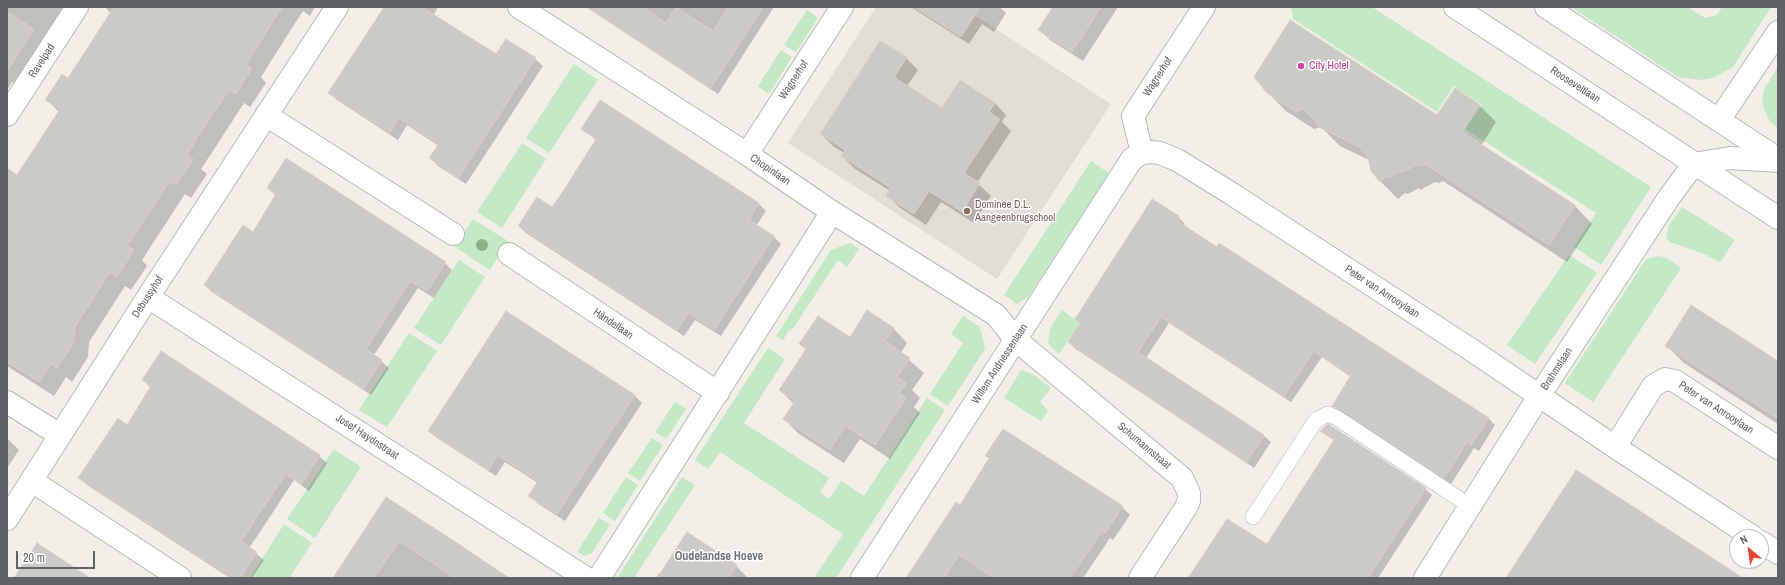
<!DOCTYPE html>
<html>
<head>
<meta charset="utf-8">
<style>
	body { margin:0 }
	#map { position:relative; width:1785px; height:585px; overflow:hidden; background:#f1efe8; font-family:"Archivo Narrow",sans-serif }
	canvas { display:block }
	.frame { position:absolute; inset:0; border:8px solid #5f6368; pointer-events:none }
	.north { position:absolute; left:1729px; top:529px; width:40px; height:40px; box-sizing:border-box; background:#fff; border:1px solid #bfc1c3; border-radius:50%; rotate:331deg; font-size:11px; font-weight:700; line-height:16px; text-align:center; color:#5f6368 }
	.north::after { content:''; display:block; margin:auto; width:14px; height:18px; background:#ea4335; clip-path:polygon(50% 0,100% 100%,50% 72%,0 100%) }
	.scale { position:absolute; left:16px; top:551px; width:79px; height:18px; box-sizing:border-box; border:2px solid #5f6368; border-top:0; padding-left:5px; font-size:12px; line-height:14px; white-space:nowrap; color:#5f6368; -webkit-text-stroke:3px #fff; paint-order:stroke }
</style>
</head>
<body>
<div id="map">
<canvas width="1785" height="585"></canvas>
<div class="frame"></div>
<div class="north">N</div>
<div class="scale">20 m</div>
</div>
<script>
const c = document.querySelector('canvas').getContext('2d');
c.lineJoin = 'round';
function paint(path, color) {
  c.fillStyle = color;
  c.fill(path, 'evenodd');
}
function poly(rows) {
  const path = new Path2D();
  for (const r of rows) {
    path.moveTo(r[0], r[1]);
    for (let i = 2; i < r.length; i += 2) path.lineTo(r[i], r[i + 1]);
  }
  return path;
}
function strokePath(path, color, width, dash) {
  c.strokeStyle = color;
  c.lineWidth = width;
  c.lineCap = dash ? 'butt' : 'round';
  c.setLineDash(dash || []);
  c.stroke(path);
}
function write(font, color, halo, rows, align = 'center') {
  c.font = font + ' "Archivo Narrow",sans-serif';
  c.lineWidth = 3;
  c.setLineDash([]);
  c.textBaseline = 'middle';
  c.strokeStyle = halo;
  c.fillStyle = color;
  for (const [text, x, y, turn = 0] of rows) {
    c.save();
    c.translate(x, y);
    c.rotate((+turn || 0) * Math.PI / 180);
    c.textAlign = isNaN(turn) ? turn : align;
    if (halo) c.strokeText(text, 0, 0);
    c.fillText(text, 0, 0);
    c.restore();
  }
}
const education = poly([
	[876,7,962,7,1111,104,997,279,788,143]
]);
const green = poly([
	[1291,7,1372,7,1651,187,1601,265,1574,247,1596,213,1465,129,1482,105,1453,86,1437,112,1293,19],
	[1571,7,1688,7,1705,18,1717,15,1722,7,1747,7,1750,9,1752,7,1771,7,1733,67,1713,78,1701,80,1678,77],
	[807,10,818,18,796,52,784,45],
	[781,50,792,57,769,94,758,86],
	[574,64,598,80,549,153,526,138],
	[1778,67,1778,128,1770,122,1762,103,1764,89],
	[522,143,546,159,502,228,477,212],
	[1091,161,1109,173,1028,297,1017,304,1004,295],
	[1682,207,1735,240,1720,262,1704,254,1670,242,1666,238,1669,225],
	[473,219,508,241,490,270,455,247],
	[850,243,859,249,847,267,838,260,792,330,790,329,783,340,776,336,831,250],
	[1569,255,1597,273,1535,364,1507,345],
	[1659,256,1666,258,1681,268,1593,402,1565,383,1646,259],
	[459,260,485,277,441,345,414,328],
	[1062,310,1080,323,1059,354,1048,344,1050,328],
	[963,316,980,327,985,349,948,406,930,394,963,343,951,334],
	[409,333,437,351,387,427,359,410],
	[768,348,785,359,744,423,829,478,820,492,829,499,841,481,864,496,927,398,945,410,836,578,814,578,843,534,720,452,708,469,695,460],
	[1021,370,1033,374,1051,388,1040,402,1048,411,1041,421,1004,398],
	[675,402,686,409,666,439,655,432],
	[652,438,663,445,640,481,628,473],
	[334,449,361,467,315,538,287,519],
	[626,477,638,485,615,521,603,513],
	[682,477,695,485,634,578,617,578],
	[599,518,610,525,592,553,584,556,577,552],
	[284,524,312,543,289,578,250,578]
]);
const shadow = poly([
	[7,7,72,7,26,91,12,82,7,90],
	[107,7,315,7,310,16,303,11,290,31,261,77,266,83,250,107,244,103,213,151,201,169,207,174,191,198,185,194,142,260,147,266,131,290,125,286,89,342,88,357,72,382,66,377,54,396,7,366,7,170,18,176,59,112,47,100,69,80,111,14,106,8],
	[385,7,438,7,433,16,497,56,535,59,543,66,466,184,438,166,430,158,439,146,407,125,398,140,337,100,330,93],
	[586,7,774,7,718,94],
	[911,7,1000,7,1006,13,994,32,982,24,969,44],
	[1054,7,1118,7,1083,61,1050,40,1039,29],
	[906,58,918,70,907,86,943,110,961,81,995,103,1006,115,1002,122,1011,131,977,183,991,196,974,223,941,202,926,225,899,207,887,195,890,191,854,168,842,156,844,153,833,146,821,134],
	[1268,93,1437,117,1478,104,1496,122,1481,146,1575,206,1592,224,1567,262,1443,181,1439,183,1435,182,1420,190,1419,188,1408,194,1405,193,1398,199,1380,181,1369,160,1340,146,1321,127,1314,129,1286,111],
	[600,101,759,204,766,211,756,226,774,237,781,244,721,336,695,320,684,336,526,233,519,226,552,208,596,140,582,129],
	[268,188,445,263,452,270,434,298,418,288,374,355,389,368,371,395,212,292,205,285,253,233,276,196],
	[1178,217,1185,224,1183,226,1488,418,1495,425,1479,451,1474,448,1451,484,1350,417,1340,412,1333,406,1351,377,1322,357,1291,402,1169,323,1146,358,1264,436,1271,442,1254,468,1076,349,1069,342],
	[507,313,635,396,642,403,565,521,537,503,530,495,538,483,505,462,496,476,437,438,430,431],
	[893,328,907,343,901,353,924,373,912,390,920,398,914,407,920,413,890,459,860,439,844,463,799,434,784,419,794,404,780,390,806,350,800,344,850,338],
	[1666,345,1778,363,1778,424,1684,363],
	[143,380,319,456,327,463,309,491,294,480,262,529,249,548,264,560,252,578,230,578,87,485,80,477,128,426,151,388],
	[1328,425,1425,489,1432,495,1378,578,1190,578,1267,545,1335,441,1321,430],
	[7,438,19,450,7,468],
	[386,498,509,578,334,578],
	[961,506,1122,507,1130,515,1113,540,1110,538,1083,578,908,578],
	[736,566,748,578,656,578,659,573,661,574]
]);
const building = poly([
	[114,7,282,7,246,64,252,68,236,94,229,90,198,136,187,155,193,159,176,185,170,181,127,246,134,250,117,276,110,272,80,319,75,327,74,342,57,368,51,364,39,382,7,362,7,168,17,175,60,109,45,100,62,74,68,78,114,7],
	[384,7,422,7,496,54,506,39,536,58,458,178,429,158,439,144,399,118,390,133,328,93,384,7],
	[587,7,642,7,666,23,676,7,713,31,729,7,763,7,711,88,587,7],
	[914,7,980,7,961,37,914,7],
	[1053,7,1101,7,1072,52,1038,30,1053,7],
	[7,12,34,29,7,71,7,12],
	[1290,20,1437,115,1455,88,1479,104,1462,132,1575,205,1549,245,1425,164,1421,166,1416,165,1402,173,1400,171,1390,177,1387,176,1380,182,1371,171,1368,157,1359,147,1321,128,1304,109,1296,112,1267,93,1254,77,1290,20],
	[880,41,907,57,894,77,942,108,960,80,995,103,989,112,1000,119,964,173,980,183,962,212,929,191,914,214,886,196,890,188,841,156,845,150,820,134,880,41],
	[600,100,759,203,749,220,774,236,714,330,688,313,677,330,518,226,537,197,552,207,566,187,596,139,581,129,600,100],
	[286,158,446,262,427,291,410,281,380,327,366,349,382,360,363,389,204,285,243,225,253,232,276,194,267,188,286,158],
	[1152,199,1179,216,1176,220,1217,247,1219,243,1489,418,1471,445,1467,442,1444,478,1342,410,1332,406,1351,375,1314,351,1284,396,1161,317,1138,352,1264,435,1247,462,1068,342,1080,323,1075,319,1152,199],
	[1691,305,1778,361,1778,419,1665,346,1691,305],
	[867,310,894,328,885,341,910,358,897,377,907,383,899,393,906,398,875,445,845,426,830,450,783,419,795,401,779,390,806,349,799,344,818,316,850,337,867,310],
	[506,311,635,395,557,514,528,496,538,481,516,467,498,455,488,470,428,431,506,311],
	[161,351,320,455,301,484,286,474,254,521,241,542,257,552,240,578,233,578,78,478,118,418,127,425,151,386,142,380,161,351],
	[1328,424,1426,488,1368,578,1188,578,1227,519,1267,544,1334,440,1320,431,1328,424],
	[1003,429,1123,506,1105,533,1102,531,1070,578,994,578,959,555,944,578,906,578,956,502,960,505,989,458,985,456,1003,429],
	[1576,470,1629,504,1743,578,1506,578,1576,470],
	[386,497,454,541,509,578,455,578,399,541,374,578,333,578,386,497],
	[687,532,737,565,728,578,657,578,687,532],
	[37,543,90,578,14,578,37,543]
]);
const service = poly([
	[1253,517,1316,420,1328,414,1337,418,1470,506]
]);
const minor = poly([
	[519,7,747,154,832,212,996,315,1016,340,1182,478,1189,493,1189,501,1185,509,1140,578],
	[7,115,77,7],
	[266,115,453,234],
	[1719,120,1778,32],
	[1142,153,1133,116,1204,7],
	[747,154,842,7],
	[509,254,718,393],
	[148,297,586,578],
	[7,402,60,435],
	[1615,447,1653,386,1665,379,1675,381,1778,448],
	[32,481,180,578],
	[7,519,148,297,337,7],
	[1761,542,1778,553],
	[599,578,832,212],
	[862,578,1132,159,1142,153,1151,152,1160,153,1177,160,1232,194,1470,349,1615,447,1753,537],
	[1425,578,1539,396,1670,196,1694,164,1730,158,1778,161]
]);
const secondary = poly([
	[1455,7,1778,218],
	[1546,7,1778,159]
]);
const trees = [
	[482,245]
];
const markers = [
	[1301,66,4,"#d1479c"],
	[967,211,4,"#8d6e63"]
];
const streetNames = [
	["Ravelpad",42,61,-57],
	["Wagnerhof",1158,77,-57],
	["Wagnerhof",794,80,-57],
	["Rooseveltlaan",1575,85,33],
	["Chopinlaan",770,170,34],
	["Peter van Anrooylaan",1382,292,33],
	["Debussyhof",148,297,-57],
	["Händellaan",613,324,34],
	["Willem Andriessenlaan",1000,364,-57],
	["Brahmslaan",1557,369,-57],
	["Peter van Anrooylaan",1716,408,33],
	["Josef Haydnstraat",367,437,33],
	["Schumannstraat",1144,446,40]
];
const hotelNames = [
	["City Hotel",1309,66]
];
const educationNames = [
	["Dominee D.L.",975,205],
	["Aangeenbrugschool",975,218]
];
const neighbourhoodNames = [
	["Oudelandse Hoeve",719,557]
];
paint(education, '#e1ded6');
paint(green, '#c5e8c5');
paint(shadow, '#0003');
paint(building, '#cccac5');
strokePath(building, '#d6d1c6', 1);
strokePath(service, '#b5b8bc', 16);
strokePath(minor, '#b5b8bc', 24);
strokePath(secondary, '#b6babf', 24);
strokePath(service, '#fff', 15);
strokePath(minor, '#fff', 22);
strokePath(secondary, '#fff', 22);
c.fillStyle = '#89b387';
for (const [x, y] of trees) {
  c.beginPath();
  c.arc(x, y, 6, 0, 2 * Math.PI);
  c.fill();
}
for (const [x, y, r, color] of markers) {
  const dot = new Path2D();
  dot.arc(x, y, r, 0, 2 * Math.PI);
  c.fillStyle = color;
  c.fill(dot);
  strokePath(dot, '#fff', 1.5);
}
write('11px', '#5f6368', '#fff', streetNames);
write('11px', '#b23c85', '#fff', hotelNames, 'left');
write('11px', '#785e54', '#fff', educationNames, 'left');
write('bold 12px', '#70757a', '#fff', neighbourhoodNames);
</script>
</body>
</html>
